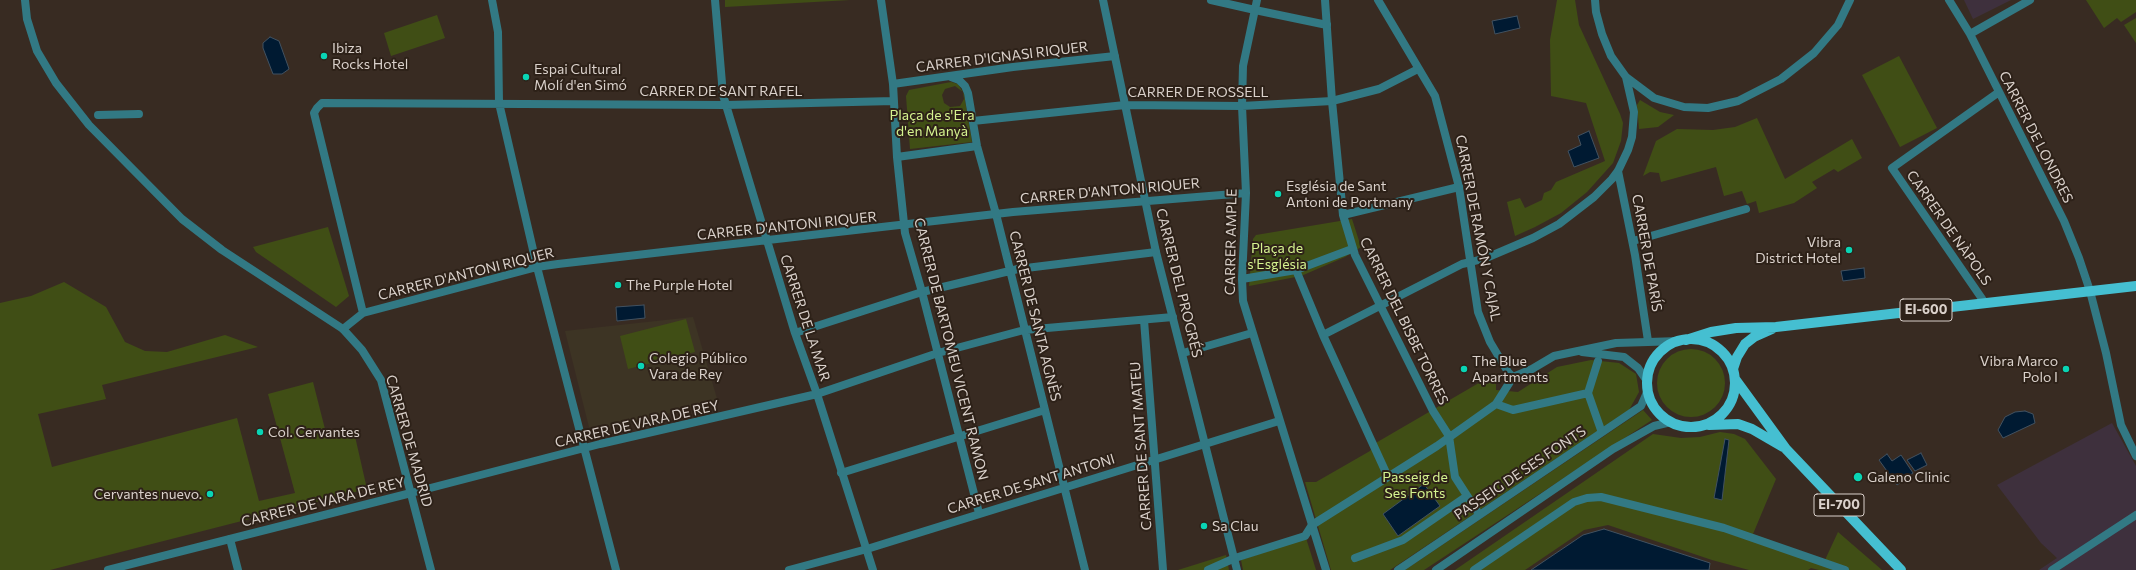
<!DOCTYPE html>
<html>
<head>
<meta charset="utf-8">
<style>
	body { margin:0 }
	canvas { display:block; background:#382b22 }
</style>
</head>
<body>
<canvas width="2136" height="570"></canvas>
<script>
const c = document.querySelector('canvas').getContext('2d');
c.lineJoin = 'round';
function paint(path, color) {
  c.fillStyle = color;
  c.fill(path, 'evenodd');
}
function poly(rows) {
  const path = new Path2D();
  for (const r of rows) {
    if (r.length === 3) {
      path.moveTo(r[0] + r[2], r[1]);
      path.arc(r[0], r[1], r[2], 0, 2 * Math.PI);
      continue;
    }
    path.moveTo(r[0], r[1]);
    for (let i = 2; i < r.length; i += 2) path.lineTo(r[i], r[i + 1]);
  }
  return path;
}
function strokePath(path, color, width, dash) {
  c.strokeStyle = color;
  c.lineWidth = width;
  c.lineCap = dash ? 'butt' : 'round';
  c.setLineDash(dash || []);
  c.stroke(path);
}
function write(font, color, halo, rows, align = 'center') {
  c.font = font + ' Commissioner,sans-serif';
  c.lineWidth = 4;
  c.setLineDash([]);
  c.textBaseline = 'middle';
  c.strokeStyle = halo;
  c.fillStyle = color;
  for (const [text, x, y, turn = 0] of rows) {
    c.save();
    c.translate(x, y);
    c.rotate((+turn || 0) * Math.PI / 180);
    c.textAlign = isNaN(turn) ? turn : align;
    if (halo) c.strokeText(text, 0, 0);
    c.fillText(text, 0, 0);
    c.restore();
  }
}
const commercial = poly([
	[1964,0,2011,0,1973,19],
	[2112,423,2136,466,2136,570,2039,570,2057,558,2041,543,1997,485]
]);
const education = poly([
	[693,317,718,402,598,430,589,427,565,331]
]);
const green = poly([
	[725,0,850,0,725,7],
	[1557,0,1575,0,1579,25,1620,114,1623,123,1621,141,1613,163,1587,192,1561,213,1535,227,1515,236,1507,202,1520,198,1525,208,1542,200,1544,193,1551,190,1556,182,1605,161,1586,103,1551,96,1550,40],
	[2086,0,2136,0,2136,12,2121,22,2117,18,2104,28],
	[437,15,445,38,391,56,384,33],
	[2136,18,2136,43,2124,25],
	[1899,56,1937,128,1900,147,1862,75],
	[951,82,958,84,964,94,972,142,910,149,906,96,909,90],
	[955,86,963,92,964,99,960,106,950,107,944,103,942,95,945,89],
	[1640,100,1660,112,1674,115,1658,127,1639,129,1637,105],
	[1757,118,1785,179,1852,139,1862,158,1838,172,1834,169,1812,182,1817,188,1794,203,1759,213,1756,201,1747,204,1742,191,1724,196,1716,167,1661,182,1659,173,1650,172,1643,176,1656,141,1677,129,1713,130,1735,127],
	[1352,219,1361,247,1345,257,1301,276,1249,286,1253,239,1256,235],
	[328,227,349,296,336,307,256,252,253,247],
	[64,282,106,307,125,342,145,351,167,352,225,335,258,347,102,385,106,399,38,414,52,467,237,418,259,501,295,493,268,394,313,382,327,437,354,432,367,489,50,570,0,570,0,303,31,296],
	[686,319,695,352,628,369,620,336],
	[1691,383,34],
	[1591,360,1619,363,1636,374,1639,392,1629,410,1390,570,1331,570,1305,482,1316,482,1370,451,1374,444,1496,373,1496,390,1518,392,1557,367],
	[1643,410,1652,420,1424,570,1405,570],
	[1720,432,1734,434,1745,439,1776,479,1753,534,1825,560,1838,532,1882,570,1819,570,1811,568,1808,570,1749,570,1712,560,1608,525,1584,530,1525,570,1455,570,1653,434,1681,438,1700,437],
	[1306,538,1316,570,1243,570,1241,560],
	[1226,555,1229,570,1178,570]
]);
const water = poly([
	[1517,16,1520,28,1495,34,1492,21,1517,16],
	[270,37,279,41,288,66,289,69,282,74,273,74,263,48,263,43,270,37],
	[1589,131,1599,158,1574,167,1568,151,1581,145,1578,136,1589,131],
	[1864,268,1865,278,1843,281,1841,271,1864,268],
	[644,305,645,318,617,321,616,307,644,305],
	[2025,411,2033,414,2035,423,2003,438,1998,430,2005,417,2015,412,2025,411],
	[1725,439,1729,440,1722,500,1714,498,1725,439],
	[1921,453,1927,465,1915,471,1907,460,1921,453],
	[1887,454,1892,461,1901,455,1913,473,1897,485,1879,460,1887,454],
	[1424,484,1440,506,1398,536,1383,514,1424,484],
	[1604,529,1710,563,1709,570,1531,570,1583,535,1604,529]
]);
const pedestrian = poly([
	[1255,10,1327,25],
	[1418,69,1379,89,1332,101,1343,215,1355,255,1433,411,1449,436,1455,477,1477,511],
	[98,115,139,114],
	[996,214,1085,570],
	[1343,215,1459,187],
	[1296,270,1323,335,1388,477],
	[1144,320,1163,570],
	[1323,335,1462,264,1471,262],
	[1183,353,1252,333],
	[1598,361,1588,393,1601,430],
	[817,394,938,353,1024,330,1173,317],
	[1496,404,1513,410,1588,393],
	[841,473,1045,410],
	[979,513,922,292,1018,269,1156,252],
	[867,549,1205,444],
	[1355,558,1403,540,1467,496],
	[108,570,411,493],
	[1208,570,1235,558,1305,536,1312,525,1437,446,1496,404,1513,377],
	[1474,570,1574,502,1587,498,1601,497,1724,528,1845,570]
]);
const minor = poly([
	[492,0,498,32,499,103,537,267,616,570],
	[715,0,723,95,726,105,795,333,817,394,873,570],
	[1103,0,1156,252,1237,570],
	[1211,0,1255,10],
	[1257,0,1243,66,1242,106,1246,193,1242,279,1243,301,1326,570],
	[1595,0,1596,12,1602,34,1611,56,1626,77,1654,98,1684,107,1708,108,1738,101,1781,79,1814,53,1838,25,1850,0],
	[1949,0,1970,34,2064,221,2079,258,2090,291,2106,353,2121,425,2136,456],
	[1970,34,2030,0],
	[951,77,959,80,965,86,968,93,977,146,996,214],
	[893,84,1013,67,1115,56],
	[973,121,1125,105,1242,106,1332,101,1325,0],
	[897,157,977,146],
	[1618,171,1635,255,1648,341],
	[1633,241,1746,209],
	[1471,262,1486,258,1533,238,1559,224,1594,197,1612,179,1618,171,1628,150,1632,137,1634,112,1626,77],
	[1242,279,1296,270,1352,249],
	[1985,303,1892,168,1999,92],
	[363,313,314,113,317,108,322,103,726,105,894,101],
	[343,329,363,313,537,267,558,264,1013,212,1246,193],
	[795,333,922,292,905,233,897,157,893,84,881,0],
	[1205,444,1279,421],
	[411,493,600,444,817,394],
	[230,539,238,570],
	[789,570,867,549],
	[2052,570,2136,515]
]);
const tertiary = poly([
	[25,0,27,19,37,51,56,83,89,125,182,219,222,250,343,329,362,350,381,380,431,570],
	[1378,0,1435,96,1459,187,1478,312,1490,342,1508,372,1513,377,1532,369,1554,356,1616,343,1680,341],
	[1582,352,1624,357,1638,368,1647,381],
	[1398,570,1641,406,1648,390],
	[1436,570,1613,449,1654,426,1671,422]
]);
const primary = poly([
	[1691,383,44],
	[1686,340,1711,332,1736,328,1776,327,2136,286],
	[1733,369,1737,357,1745,344,1754,337,1772,329],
	[1735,379,1786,449,1901,570],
	[1709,425,1738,424,1752,429,1783,447]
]);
const markers = [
	[324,56,4,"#09d5b5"],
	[526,77,4,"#09d5b5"],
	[1278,194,4,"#09d5b5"],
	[1849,250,4,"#09d5b5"],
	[618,285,4,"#09d5b5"],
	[641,366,4,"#09d5b5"],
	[1464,369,4,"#09d5b5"],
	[2066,369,4,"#09d5b5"],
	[260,432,4,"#09d5b5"],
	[1858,477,5,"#09d5b5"],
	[210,494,4,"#09d5b5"],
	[1204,526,4,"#09d5b5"]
];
const shields = [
	[1926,310,52],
	[1839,505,50]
];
const shieldNames = [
	["EI-600",1926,310],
	["EI-700",1839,505]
];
const poiNames = [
	["Ibiza",332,48],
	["Rocks Hotel",332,64],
	["Espai Cultural",534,69],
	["Molí d'en Simó",534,85],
	["Església de Sant",1286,186],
	["Antoni de Portmany",1286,202],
	["Vibra",1841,242,"right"],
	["District Hotel",1841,258,"right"],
	["The Purple Hotel",626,285],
	["Colegio Público",649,358],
	["Vara de Rey",649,374],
	["The Blue",1472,361],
	["Apartments",1472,377],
	["Vibra Marco",2058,361,"right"],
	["Polo I",2058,377,"right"],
	["Col. Cervantes",268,432],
	["Galeno Clinic",1867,477],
	["Cervantes nuevo.",202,494,"right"],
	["Sa Clau",1212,526]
];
const streetNames = [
	["CARRER D'IGNASI RIQUER",1002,57,-7],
	["CARRER DE SANT RAFEL",721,91],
	["CARRER DE ROSSELL",1198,92],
	["CARRER DE LONDRES",2036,137,63],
	["CARRER D'ANTONI RIQUER",1110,191,-5],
	["CARRER D'ANTONI RIQUER",787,226,-6],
	["CARRER DE RAMÓN Y CAJAL",1478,228,79],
	["CARRER DE NÀPOLS",1949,228,55],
	["CARRER AMPLE",1231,242,-89],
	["CARRER DE PARÍS",1647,253,80],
	["CARRER D'ANTONI RIQUER",466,274,-14],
	["CARRER DEL PROGRÉS",1179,283,76],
	["CARRER DE SANTA AGNÈS",1035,316,76],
	["CARRER DE LA MAR",805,318,72],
	["CARRER DEL BISBE TORRES",1404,321,64],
	["CARRER DE BARTOMEU VICENT RAMON",951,349,76],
	["CARRER DE VARA DE REY",637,424,-13],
	["CARRER DE MADRID",409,441,74],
	["CARRER DE SANT MATEU",1141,446,-94],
	["PASSEIG DE SES FONTS",1520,473,-34],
	["CARRER DE SANT ANTONI",1031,484,-17],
	["CARRER DE VARA DE REY",323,502,-14]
];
const parkNames = [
	["Plaça de s'Era",932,115],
	["d'en Manyà",932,131],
	["Plaça de",1277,248],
	["s'Església",1277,264],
	["Passeig de",1415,477],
	["Ses Fonts",1415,493]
];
paint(commercial, '#3e303d');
paint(education, '#3d3424');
paint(green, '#404e15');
paint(water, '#001a32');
strokePath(water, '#415160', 1);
strokePath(pedestrian, '#327984', 8);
strokePath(minor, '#327984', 8);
strokePath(tertiary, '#327984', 8);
strokePath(primary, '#45bfd1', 10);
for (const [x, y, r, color] of markers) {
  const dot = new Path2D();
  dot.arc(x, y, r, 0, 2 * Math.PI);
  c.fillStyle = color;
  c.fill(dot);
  strokePath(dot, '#2d2118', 1.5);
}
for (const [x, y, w] of shields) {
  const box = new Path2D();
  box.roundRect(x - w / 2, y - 11, w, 22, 3);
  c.fillStyle = '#2d2118';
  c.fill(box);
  strokePath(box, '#dad1cb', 1);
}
write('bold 13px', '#dad1cb', null, shieldNames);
write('14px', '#dad1cb', '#2d2118', poiNames, 'left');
write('14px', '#dad1cb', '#2d2118', streetNames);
write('14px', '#d5f38f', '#2d2118', parkNames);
</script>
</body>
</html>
